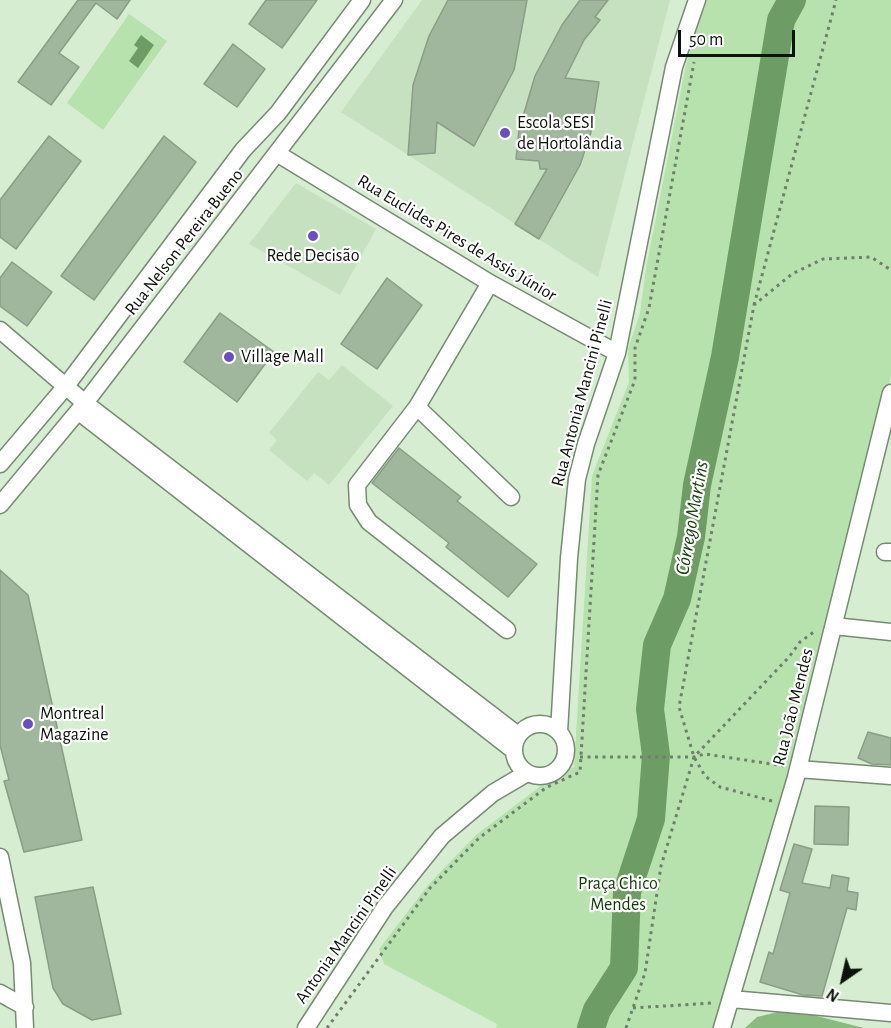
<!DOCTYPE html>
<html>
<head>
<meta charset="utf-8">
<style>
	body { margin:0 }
	#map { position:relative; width:891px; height:1028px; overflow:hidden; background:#d6edd1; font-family:"Alegreya Sans",sans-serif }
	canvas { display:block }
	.north { position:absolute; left:813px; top:950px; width:60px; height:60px; -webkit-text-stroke:4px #fff; paint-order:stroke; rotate:214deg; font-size:16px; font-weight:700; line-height:24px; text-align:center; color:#0b130a }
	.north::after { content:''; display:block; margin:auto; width:21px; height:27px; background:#0b130a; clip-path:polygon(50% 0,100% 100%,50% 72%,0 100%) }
	.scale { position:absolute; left:678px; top:30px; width:117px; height:27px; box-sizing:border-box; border:3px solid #0b130a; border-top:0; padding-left:8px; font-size:18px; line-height:21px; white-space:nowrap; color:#0b130a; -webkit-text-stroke:4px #fff; paint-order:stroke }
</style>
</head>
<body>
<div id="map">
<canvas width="891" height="1028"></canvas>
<div class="north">N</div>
<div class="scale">50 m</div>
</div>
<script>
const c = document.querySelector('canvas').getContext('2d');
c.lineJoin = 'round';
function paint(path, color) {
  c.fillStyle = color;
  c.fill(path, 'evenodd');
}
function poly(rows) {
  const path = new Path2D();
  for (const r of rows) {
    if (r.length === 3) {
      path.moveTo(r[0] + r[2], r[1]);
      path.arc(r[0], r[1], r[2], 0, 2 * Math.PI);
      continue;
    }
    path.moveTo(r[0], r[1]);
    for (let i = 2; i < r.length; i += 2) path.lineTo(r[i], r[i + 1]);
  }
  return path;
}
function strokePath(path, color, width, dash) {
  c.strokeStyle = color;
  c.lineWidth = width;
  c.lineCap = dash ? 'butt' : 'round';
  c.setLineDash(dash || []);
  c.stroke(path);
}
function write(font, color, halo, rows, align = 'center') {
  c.font = font + ' "Alegreya Sans",sans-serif';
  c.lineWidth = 4.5;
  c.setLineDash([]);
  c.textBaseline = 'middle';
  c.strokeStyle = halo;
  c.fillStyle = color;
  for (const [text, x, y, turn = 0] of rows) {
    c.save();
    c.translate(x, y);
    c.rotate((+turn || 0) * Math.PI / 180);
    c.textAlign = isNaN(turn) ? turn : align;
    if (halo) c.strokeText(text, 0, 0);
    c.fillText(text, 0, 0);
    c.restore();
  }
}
const built = poly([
	[422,0,670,0,598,277,341,112],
	[296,183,376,229,340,295,249,244],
	[342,365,393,406,329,485,314,473,307,481,269,450,277,440,269,433,318,372,329,380]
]);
const green = poly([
	[704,0,891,0,891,376,810,705,717,1028,496,1028,497,1024,384,964,379,949,428,885,476,835,546,782,574,767,592,476,629,382,628,349,640,313,646,268,686,65],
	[129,14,167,41,103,130,67,103]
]);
const forest = poly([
	[778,1012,805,1013,864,1028,745,1028,757,1017]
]);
const water = poly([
	[141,35,154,45,138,68,129,61,138,48,134,45]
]);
const river = poly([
	[591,1028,597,1010,624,968,627,892,651,819,656,755,650,709,657,645,677,599,691,537,697,485,725,357,781,20,792,0]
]);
const building = poly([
	[78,0,130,0,117,19,96,3,59,53,79,67,51,105,18,82,78,0],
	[266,0,317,0,282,48,249,24,266,0],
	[448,0,527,0,514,70,474,146,437,122,435,153,408,155,413,85,429,36,448,0],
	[580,0,608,0,595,17,600,20,584,40,565,78,599,82,591,132,580,165,539,239,515,224,547,169,540,169,539,161,516,159,519,130,535,76,562,25,580,0],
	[233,44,265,69,237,107,204,84,233,44],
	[49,136,81,161,16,249,0,237,0,200,49,136],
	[164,136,196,162,94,300,61,276,164,136],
	[12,262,52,292,27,326,0,306,0,278,12,262],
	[387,278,422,305,377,369,341,344,387,278],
	[220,313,274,352,237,402,184,362,220,313],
	[399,448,461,497,457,501,537,564,508,597,446,547,449,543,372,483,399,448],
	[0,570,28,595,82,840,24,852,4,781,9,780,0,745,0,570],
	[868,732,891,738,891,765,872,764,858,758,868,732],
	[815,806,849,807,848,845,814,844,815,806],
	[794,844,812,849,802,883,830,888,832,875,849,878,847,891,858,893,856,910,847,908,822,996,803,995,760,982,769,952,773,954,790,893,780,890,794,844],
	[93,887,121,1014,92,1020,63,1004,53,988,35,897,93,887]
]);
const path = poly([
	[754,305,836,0],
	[580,757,694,757,705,754,785,766],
	[772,801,720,787,705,776,694,757,679,707,754,305,792,274,823,259,871,257,891,270],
	[633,1008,712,1003],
	[327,1028,430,888,479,838,547,787,580,772,598,475,635,380,635,348,649,308,694,62],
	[626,1028,645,973,661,866,694,757,789,657,800,642,815,631]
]);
const minor = poly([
	[278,154,490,283,617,353],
	[490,283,417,407,357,485,358,505,369,522,507,630],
	[0,330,85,403,518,735],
	[417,407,511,497],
	[79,412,513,750],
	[0,464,66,386,243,150,278,113,362,0],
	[0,505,85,403,394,0],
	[885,552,891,552],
	[834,626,891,632],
	[540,750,26],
	[559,732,569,558,577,479,586,444,617,353,674,67,697,0],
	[798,769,891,776],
	[0,857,22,963,25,1028],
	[0,993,25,1007],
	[731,999,891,1013],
	[306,1028,385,907,442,836,493,793,527,773],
	[722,1028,796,777,891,393]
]);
const markers = [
	[505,133,6,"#6a4cc5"],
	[313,236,6,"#6a4cc5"],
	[229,357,6,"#6a4cc5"],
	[28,724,6,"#6a4cc5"]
];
const poiNames = [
	["Escola SESI",517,123],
	["de Hortolândia",517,144],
	["Rede Decisão",313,256,"center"],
	["Village Mall",241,357],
	["Montreal",40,714],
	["Magazine",40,735]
];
const streetNames = [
	["Rua Euclides Pires de Assis Júnior",457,238,31],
	["Rua Nelson Pereira Bueno",184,242,-52],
	["Rua Antonia Mancini Pinelli",582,393,-75],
	["Rua João Mendes",793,707,-76],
	["Antonia Mancini Pinelli",346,935,-55]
];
const parkNames = [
	["Praça Chico",618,884],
	["Mendes",618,905]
];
const waterNames = [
	["Córrego Martins",692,518,-80]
];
paint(built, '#c5e1c0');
paint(green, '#b7e2ae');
paint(forest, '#8bba81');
paint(water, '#6d9c64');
strokePath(river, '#6d9c64', 28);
paint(building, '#a1b79d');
strokePath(building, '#899e85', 1.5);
strokePath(minor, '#768b72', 19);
strokePath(path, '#6f7f6c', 3, [3, 4.5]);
strokePath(minor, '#fff', 16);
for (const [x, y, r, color] of markers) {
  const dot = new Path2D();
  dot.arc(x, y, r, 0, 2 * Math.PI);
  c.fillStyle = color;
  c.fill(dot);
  strokePath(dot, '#fff', 2);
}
write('18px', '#0b130a', '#fff', poiNames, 'left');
write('18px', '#0b130a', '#fff', streetNames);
write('18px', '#0d3d02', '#fff', parkNames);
write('italic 20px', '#16450b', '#fff', waterNames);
</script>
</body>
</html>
